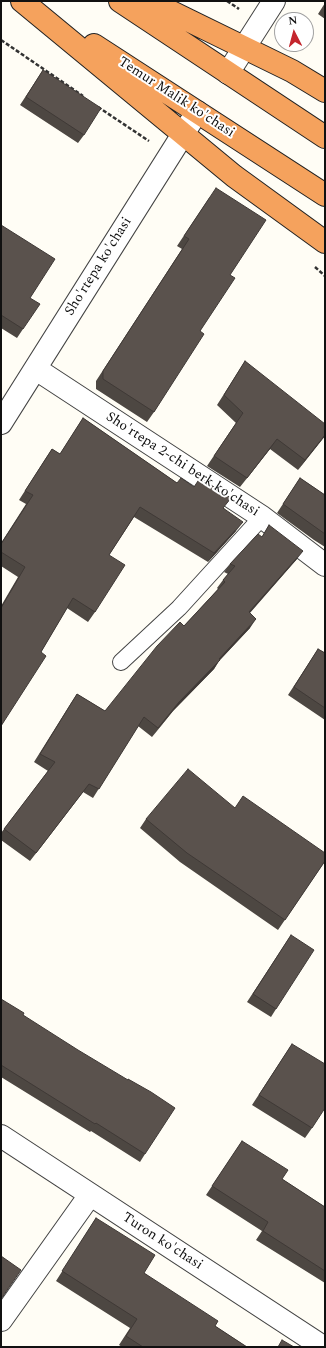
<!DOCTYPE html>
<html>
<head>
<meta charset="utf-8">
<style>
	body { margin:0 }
	#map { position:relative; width:326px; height:1348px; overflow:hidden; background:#fffdf5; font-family:Spectral,serif }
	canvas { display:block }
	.frame { position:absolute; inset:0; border:2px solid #111; pointer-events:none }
	.north { position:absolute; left:274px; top:12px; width:40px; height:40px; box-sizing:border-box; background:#fff; border:1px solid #a0a0a0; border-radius:50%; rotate:354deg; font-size:11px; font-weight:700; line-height:16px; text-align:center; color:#111 }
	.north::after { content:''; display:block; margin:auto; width:14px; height:18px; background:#c4262e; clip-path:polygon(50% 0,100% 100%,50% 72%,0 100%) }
</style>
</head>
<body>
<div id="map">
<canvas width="326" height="1348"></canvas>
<div class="frame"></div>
<div class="north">N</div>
</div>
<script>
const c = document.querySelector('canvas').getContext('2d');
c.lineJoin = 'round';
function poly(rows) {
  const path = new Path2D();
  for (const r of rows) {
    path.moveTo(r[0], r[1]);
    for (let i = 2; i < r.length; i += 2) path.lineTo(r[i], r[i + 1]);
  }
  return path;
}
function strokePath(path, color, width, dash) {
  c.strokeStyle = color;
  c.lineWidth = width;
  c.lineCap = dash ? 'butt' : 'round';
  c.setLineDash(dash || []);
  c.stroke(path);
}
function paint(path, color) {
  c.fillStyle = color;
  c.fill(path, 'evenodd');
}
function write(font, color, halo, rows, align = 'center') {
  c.font = font + ' Spectral,serif';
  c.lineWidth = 4;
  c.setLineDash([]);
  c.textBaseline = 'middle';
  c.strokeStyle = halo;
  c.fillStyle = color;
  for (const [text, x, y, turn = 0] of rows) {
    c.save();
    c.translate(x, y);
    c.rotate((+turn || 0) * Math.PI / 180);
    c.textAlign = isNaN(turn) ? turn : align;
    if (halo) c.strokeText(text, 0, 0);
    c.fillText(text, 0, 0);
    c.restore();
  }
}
const path = poly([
	[227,1,239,9],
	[1,40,83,96],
	[98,107,149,141],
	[315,267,325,276]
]);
const lane = poly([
	[121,662,179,608,262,517]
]);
const street = poly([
	[228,73,274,1],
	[36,369,262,517,325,565],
	[1,423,197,112],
	[1,1136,323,1347],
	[1,1320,90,1195]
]);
const highway = poly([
	[22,1,234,176,325,242],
	[120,1,325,137],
	[149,1,292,71,325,91],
	[94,45,325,195]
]);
const wall = poly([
	[325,3,325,19,318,14],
	[43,70,84,135,78,143,20,105],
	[209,198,230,275,200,331,154,412,147,422,96,389,96,381,182,249,177,246],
	[1,225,30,298,23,329,17,338,1,328],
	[245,361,325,436,298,470,270,449,240,487,207,466,236,423,217,405],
	[83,418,177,483,224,508,236,531,208,562,134,517,109,555,95,612,88,622,67,608,41,652,1,726,1,606,18,577,1,566,1,543,26,504,19,500,46,458,52,449,60,454],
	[300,478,325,495,325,547,314,540,277,513],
	[269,525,297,559,249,613,250,628,219,661,214,669,173,711,152,737,138,726,93,798,83,792,30,861,1,840,1,833,48,771,34,762,71,703,77,694,105,711,218,589,217,588,223,580,228,574,224,572,230,564,262,537],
	[318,649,325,653,325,720,288,695],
	[235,808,325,861,278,930,180,862,140,828,146,819],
	[291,935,276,1009,271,1017,247,1002],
	[1,999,23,1015,145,1154,140,1162,91,1131,90,1132,1,1077],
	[292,1044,312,1128,305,1138,252,1105],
	[242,1141,282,1179,325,1207,325,1283,256,1240,262,1231,206,1195],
	[96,1218,144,1273,215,1326,247,1347,122,1347,119,1345,130,1328,56,1281]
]);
const shadedWall = poly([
	[325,435,325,436,298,470,305,460],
	[277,439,270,449,240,487,247,478],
	[243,522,236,531,208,562,214,553],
	[303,551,297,559,243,621,249,612],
	[256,619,250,628,219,661,214,669,173,711,152,737,179,702],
	[89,784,83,792,30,861,36,853]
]);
const building = poly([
	[43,70,101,108,84,135,26,97,43,70],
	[216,188,266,220,230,275,235,278,200,331,204,334,154,412,103,379,103,371,189,239,184,236,216,188],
	[1,225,55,259,30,298,40,304,23,329,1,315,1,225],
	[245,361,325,424,325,435,305,460,277,439,247,478,214,456,243,413,224,395,245,361],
	[83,418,177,483,181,478,194,487,200,478,231,498,223,508,243,522,214,553,140,507,109,555,125,565,95,612,73,598,41,652,46,656,1,726,1,608,25,567,1,552,1,544,33,495,25,491,52,449,60,454,83,418],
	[300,478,325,495,325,534,283,504,300,478],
	[269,525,303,551,249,612,256,619,219,659,220,660,179,702,158,728,144,717,99,789,89,784,36,853,4,829,55,762,40,754,77,694,105,711,157,646,180,622,184,626,225,582,223,580,235,566,230,564,258,534,262,537,269,525],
	[318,649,325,653,325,708,294,687,318,649],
	[188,769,235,808,243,796,325,853,325,861,285,920,187,853,146,819,188,769],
	[291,935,314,950,276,1009,253,994,291,935],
	[1,999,24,1013,23,1015,78,1050,128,1080,128,1079,151,1092,175,1108,145,1154,96,1123,95,1124,1,1065,1,999],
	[292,1044,325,1064,325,1108,312,1128,259,1095,292,1044],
	[242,1141,288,1170,282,1179,325,1207,325,1271,263,1231,268,1222,212,1186,242,1141],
	[96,1218,155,1255,144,1273,218,1321,215,1326,247,1347,143,1347,126,1336,137,1319,62,1271,96,1218],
	[1,1256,21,1270,1,1299,1,1256],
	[282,1340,294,1347,278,1347,282,1340]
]);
const streetNames = [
	["Temur Malik ko'chasi",176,98,33],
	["Sho'rtepa ko'chasi",99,267,-58],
	["Sho'rtepa 2-chi berk ko'chasi",182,465,33],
	["Turon ko'chasi",162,1242,33]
];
strokePath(lane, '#444', 18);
strokePath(street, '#444', 24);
strokePath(highway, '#222', 24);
strokePath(path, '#333', 2.5, [4, 2]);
strokePath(lane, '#fff', 16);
strokePath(street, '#fff', 22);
strokePath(highway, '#f5a25d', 22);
paint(wall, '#4d4742');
paint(shadedWall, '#3f3936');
paint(building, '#5a524d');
strokePath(building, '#3f3936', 1);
write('14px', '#111', '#fff', streetNames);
</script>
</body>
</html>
